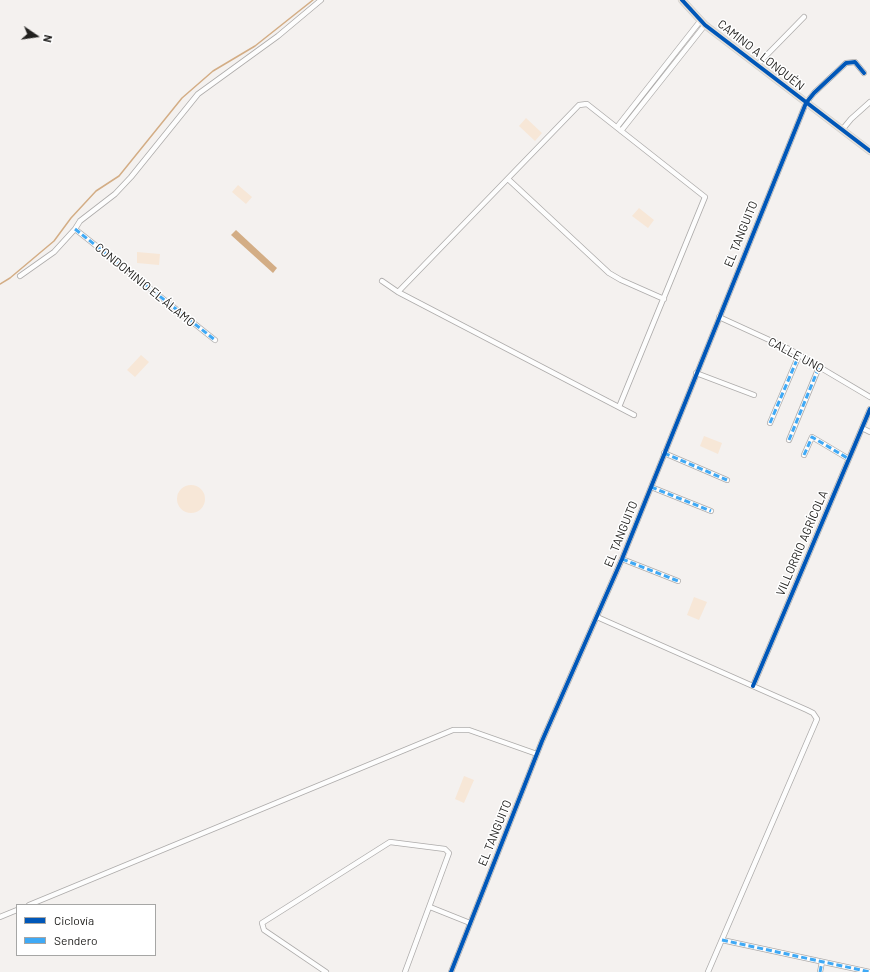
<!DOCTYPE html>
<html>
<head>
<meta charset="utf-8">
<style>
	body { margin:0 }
	#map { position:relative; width:870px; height:972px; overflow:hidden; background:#f4f1ef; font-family:Barlow,sans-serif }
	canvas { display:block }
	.legend { position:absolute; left:16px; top:904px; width:140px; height:52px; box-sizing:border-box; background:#fff; border:1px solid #a6a6a5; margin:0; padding:5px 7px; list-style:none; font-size:12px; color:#21201e }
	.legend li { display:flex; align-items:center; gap:8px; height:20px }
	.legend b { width:20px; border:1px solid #a6a6a5 }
	.north { position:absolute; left:16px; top:16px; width:40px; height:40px; -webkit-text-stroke:3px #fff; paint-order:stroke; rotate:103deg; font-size:11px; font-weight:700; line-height:16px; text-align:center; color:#21201e }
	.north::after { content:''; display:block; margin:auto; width:14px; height:18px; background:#21201e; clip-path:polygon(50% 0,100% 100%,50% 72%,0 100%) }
</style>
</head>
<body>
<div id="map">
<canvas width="870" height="972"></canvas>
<ul class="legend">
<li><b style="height:5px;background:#0057b8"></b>Ciclovía</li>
<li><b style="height:5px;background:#3fa9f5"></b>Sendero</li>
</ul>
<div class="north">N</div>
</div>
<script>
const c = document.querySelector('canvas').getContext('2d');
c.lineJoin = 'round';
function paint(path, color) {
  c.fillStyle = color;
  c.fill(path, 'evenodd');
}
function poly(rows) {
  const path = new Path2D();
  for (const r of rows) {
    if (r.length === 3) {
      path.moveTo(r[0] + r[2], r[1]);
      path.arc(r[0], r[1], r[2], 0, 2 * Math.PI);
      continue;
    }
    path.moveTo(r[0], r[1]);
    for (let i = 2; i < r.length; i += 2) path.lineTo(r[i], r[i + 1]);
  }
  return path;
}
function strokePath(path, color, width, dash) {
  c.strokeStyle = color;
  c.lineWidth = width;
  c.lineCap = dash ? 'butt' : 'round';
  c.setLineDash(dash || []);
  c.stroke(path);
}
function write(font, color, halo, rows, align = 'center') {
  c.font = font + ' Barlow,sans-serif';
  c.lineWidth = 3;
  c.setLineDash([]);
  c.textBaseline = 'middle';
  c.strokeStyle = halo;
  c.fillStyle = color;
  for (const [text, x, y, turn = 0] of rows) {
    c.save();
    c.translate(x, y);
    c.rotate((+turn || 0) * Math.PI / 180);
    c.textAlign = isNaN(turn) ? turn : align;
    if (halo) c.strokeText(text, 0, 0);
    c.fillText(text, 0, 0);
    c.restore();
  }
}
const green = poly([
	[526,118,542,133,535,141,519,126],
	[238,185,252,197,246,204,232,192],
	[639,208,654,220,648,228,632,216],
	[137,252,160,254,159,265,137,263],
	[141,355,149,362,135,377,127,370],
	[704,436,722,443,718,454,700,446],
	[191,499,14],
	[694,597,707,602,699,620,687,615],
	[464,776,474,780,464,803,455,799]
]);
const water = poly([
	[236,230,277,268,273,273,231,235]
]);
const stream = poly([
	[0,284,10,278,54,241,71,218,96,191,119,176,182,98,213,71,255,46,313,0]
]);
const minor = poly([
	[757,65,804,17],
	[617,127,701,20],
	[842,130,851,119,870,102],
	[621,131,705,25],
	[508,179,609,273,621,280,664,299],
	[75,229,215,340],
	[20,276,54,252,75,229,80,221,115,194,131,177,198,94,278,36,321,0],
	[382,281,398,292,634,415],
	[398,292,579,105,587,104,705,197,619,407],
	[719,317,789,349,870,397],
	[696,373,754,395],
	[770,423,799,355],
	[862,428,870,432],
	[789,440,819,367],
	[664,453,727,480],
	[804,455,812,437,849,459],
	[651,487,711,511],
	[622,559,678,581],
	[597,617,807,710,813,713,817,719,708,972],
	[753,686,870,409],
	[29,905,453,730,469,730,537,754],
	[430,907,470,923],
	[0,917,17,910],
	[722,940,870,972],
	[326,972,264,930,262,923,390,842,445,849,449,853,405,972],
	[451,972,542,741,622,559,806,103,814,93,846,63,855,62,864,73],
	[820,972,822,962]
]);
const primary = poly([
	[682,0,705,25,870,151]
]);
const quiet = poly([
	[75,229,215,340],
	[770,423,799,355],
	[789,440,819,367],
	[664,453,727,480],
	[804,455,812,437,849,459],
	[651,487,711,511],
	[622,559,678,581],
	[722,940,870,972],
	[820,972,822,962]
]);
const cycleway = poly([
	[682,0,705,25,870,151],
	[753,686,870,409],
	[451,972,542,741,622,559,806,103,814,93,846,63,855,62,864,73]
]);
const streetNames = [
	["CAMINO A LONQUÉN",761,55,38],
	["EL TANGUITO",741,234,-68],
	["CONDOMINIO EL ÁLAMO",145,285,39],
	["CALLE UNO",796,355,28],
	["EL TANGUITO",621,534,-68],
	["VILLORRIO AGRÍCOLA",802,543,-67],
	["EL TANGUITO",495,833,-68]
];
paint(green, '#f7e7d7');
paint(water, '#d3ad85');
strokePath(stream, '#d3ad85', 1.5);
strokePath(minor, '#adabaa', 6);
strokePath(primary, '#cfcecc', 8);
strokePath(minor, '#fdfdfd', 4.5);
strokePath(primary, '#e8e2da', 7);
strokePath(quiet, '#3fa9f5', 3, [6, 3]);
strokePath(cycleway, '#0057b8', 4);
write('12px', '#21201e', '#fff', streetNames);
</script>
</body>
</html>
